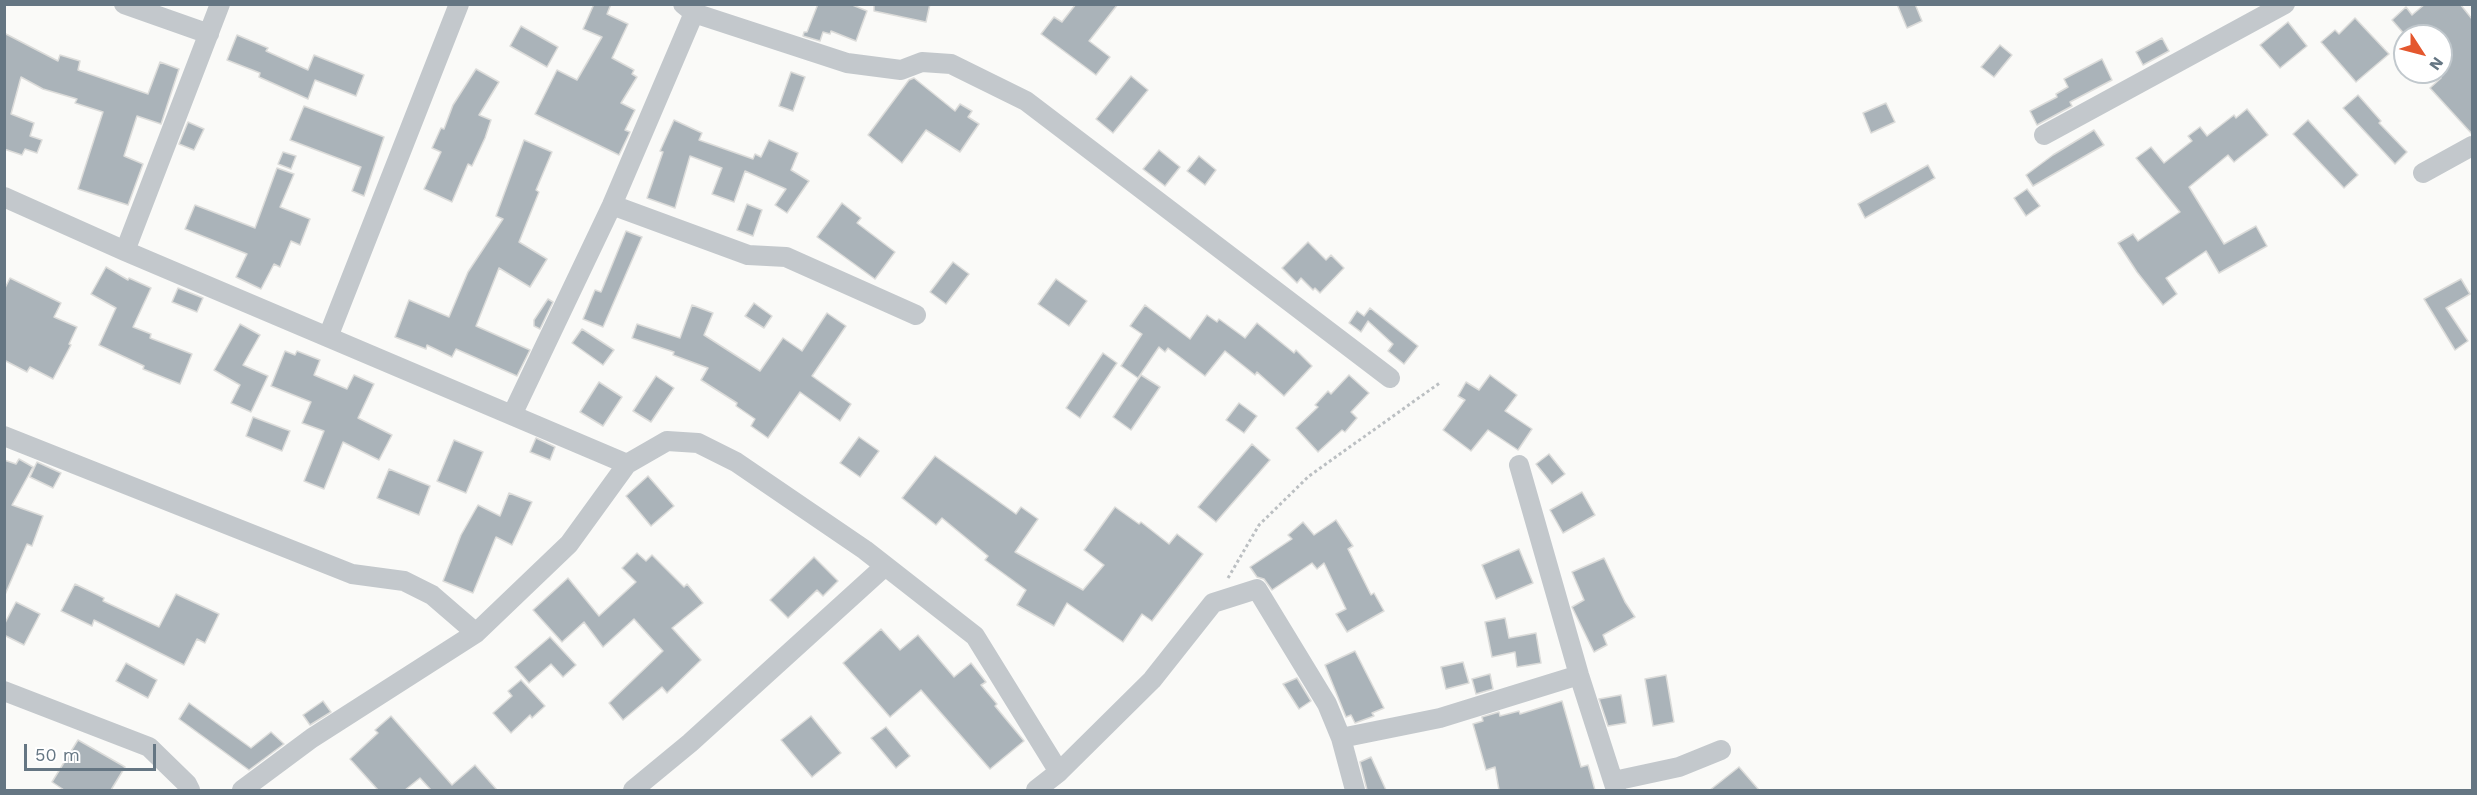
<!DOCTYPE html>
<html>
<head>
<meta charset="utf-8">
<style>
	body { margin:0 }
	#map { position:relative; width:2477px; height:795px; overflow:hidden; background:#fafaf8; font-family:"Work Sans",sans-serif }
	canvas { display:block }
	.frame { position:absolute; inset:0; border:6px solid #657683; pointer-events:none }
	.north { position:absolute; left:2393px; top:24px; width:60px; height:60px; box-sizing:border-box; background:#fff; border:2px solid #c1c8cd; border-radius:50%; rotate:126deg; font-size:16px; font-weight:700; line-height:24px; text-align:center; color:#657683 }
	.north::after { content:''; display:block; margin:auto; width:21px; height:27px; background:#e4572e; clip-path:polygon(50% 0,100% 100%,50% 72%,0 100%) }
	.scale { position:absolute; left:24px; top:744px; width:132px; height:27px; box-sizing:border-box; border:3px solid #657683; border-top:0; padding-left:8px; font-size:18px; line-height:21px; white-space:nowrap; color:#657683; -webkit-text-stroke:4px #fff; paint-order:stroke }
</style>
</head>
<body>
<div id="map">
<canvas width="2477" height="795"></canvas>
<div class="frame"></div>
<div class="north">N</div>
<div class="scale">50 m</div>
</div>
<script>
const c = document.querySelector('canvas').getContext('2d');
c.lineJoin = 'round';
function paint(path, color) {
  c.fillStyle = color;
  c.fill(path, 'evenodd');
}
function poly(rows) {
  const path = new Path2D();
  for (const r of rows) {
    path.moveTo(r[0], r[1]);
    for (let i = 2; i < r.length; i += 2) path.lineTo(r[i], r[i + 1]);
  }
  return path;
}
function strokePath(path, color, width, dash) {
  c.strokeStyle = color;
  c.lineWidth = width;
  c.lineCap = dash ? 'butt' : 'round';
  c.setLineDash(dash || []);
  c.stroke(path);
}
const building = poly([
	[594,4,611,4,607,14,628,24,612,58,634,70,632,74,637,77,621,103,635,110,625,130,630,132,619,155,535,114,557,70,577,80,602,37,583,29,594,4],
	[818,4,850,4,867,11,856,41,831,31,830,34,823,32,820,41,803,36,804,32,807,32,818,4],
	[874,4,930,4,926,22,874,11,874,4],
	[1076,4,1118,4,1089,41,1110,57,1096,75,1041,34,1054,17,1062,22,1076,4],
	[1897,4,1915,4,1922,21,1907,28,1897,4],
	[2425,4,2460,4,2472,19,2472,134,2430,88,2441,78,2441,36,2406,36,2392,20,2406,7,2412,15,2425,4],
	[2355,18,2389,54,2356,82,2321,42,2335,30,2339,34,2355,18],
	[2288,22,2307,46,2280,68,2260,45,2288,22],
	[521,26,558,47,547,67,510,46,521,26],
	[4,33,58,61,60,55,80,61,78,70,148,94,160,62,179,69,161,124,137,116,124,156,143,164,128,205,78,189,103,112,75,103,77,99,43,89,21,77,11,114,34,123,30,136,42,140,37,153,25,149,22,155,4,149,4,33],
	[237,35,268,48,266,51,308,70,314,55,364,75,356,96,315,80,308,99,259,77,260,73,227,60,237,35],
	[2162,38,2169,51,2143,65,2136,52,2162,38],
	[2000,45,2012,55,1994,77,1981,67,2000,45],
	[2102,59,2112,80,2070,102,2072,106,2037,125,2030,111,2057,97,2056,94,2068,87,2064,79,2102,59],
	[476,69,499,82,479,115,491,120,485,138,472,166,468,164,452,202,424,189,441,152,432,148,441,128,444,129,453,105,476,69],
	[791,72,805,77,793,111,779,106,791,72],
	[1131,76,1148,90,1113,133,1096,119,1131,76],
	[914,78,955,111,960,104,972,111,968,117,979,124,960,152,926,130,902,163,868,135,909,80,914,78],
	[2358,95,2381,121,2379,123,2407,152,2395,164,2343,108,2358,95],
	[1886,103,1895,122,1871,133,1863,113,1886,103],
	[304,106,384,137,364,196,352,191,361,167,290,140,304,106],
	[2247,109,2268,135,2234,162,2228,155,2189,187,2224,244,2256,226,2267,246,2219,273,2206,251,2166,278,2177,294,2163,305,2137,272,2118,243,2133,234,2138,241,2180,212,2136,158,2151,147,2164,163,2192,141,2188,136,2200,127,2207,136,2234,115,2236,118,2247,109],
	[674,120,702,133,699,140,753,159,755,154,761,157,769,140,798,153,791,170,809,181,787,213,775,205,786,189,745,171,734,202,712,194,722,168,690,156,675,208,647,198,663,152,660,151,674,120],
	[2308,120,2358,175,2344,188,2293,134,2308,120],
	[188,122,204,129,194,150,179,144,188,122],
	[2094,130,2104,145,2033,186,2026,175,2053,155,2094,130],
	[524,140,552,152,536,190,539,192,519,242,547,259,530,287,499,268,476,326,530,350,517,376,456,349,452,357,427,345,426,349,395,337,409,300,449,317,468,272,503,219,496,216,524,140],
	[1159,150,1180,167,1165,186,1143,169,1159,150],
	[283,152,296,156,291,169,278,164,283,152],
	[1199,156,1216,170,1205,185,1187,171,1199,156],
	[1928,165,1935,178,1865,218,1858,204,1928,165],
	[277,168,294,174,280,207,310,219,300,245,291,241,280,267,274,264,261,289,236,277,247,254,185,229,195,205,255,228,277,168],
	[2027,189,2040,206,2026,216,2014,198,2027,189],
	[842,203,861,218,857,223,895,252,875,279,817,237,842,203],
	[747,204,762,210,753,236,737,230,747,204],
	[626,231,642,237,603,327,583,319,595,290,601,292,626,231],
	[1308,242,1326,260,1331,255,1344,268,1320,293,1315,288,1313,290,1301,278,1297,283,1282,268,1308,242],
	[953,262,969,274,946,304,930,292,953,262],
	[106,267,128,280,129,278,151,288,133,327,151,334,150,338,192,354,180,384,143,369,144,366,99,345,116,308,91,294,106,267],
	[10,278,61,303,54,317,77,327,69,344,71,345,53,379,30,367,27,372,4,360,4,290,10,278],
	[1056,279,1087,301,1069,326,1038,304,1056,279],
	[2461,279,2470,294,2446,308,2468,341,2455,350,2424,299,2461,279],
	[178,288,203,298,197,312,172,302,178,288],
	[548,299,553,302,540,329,534,326,534,320,548,299],
	[754,303,772,316,764,328,745,316,754,303],
	[692,305,713,313,704,335,760,371,783,338,802,351,827,313,846,326,812,376,851,404,840,421,800,392,768,438,751,426,755,419,736,406,737,403,701,380,708,368,673,355,674,352,632,338,637,324,680,338,692,305],
	[1145,305,1190,339,1207,315,1217,322,1219,319,1245,338,1257,323,1294,353,1296,350,1312,366,1284,396,1257,372,1255,375,1225,351,1205,376,1168,348,1165,352,1159,347,1138,378,1121,366,1142,334,1130,326,1145,305],
	[1370,308,1418,346,1404,364,1388,351,1393,344,1368,321,1361,332,1349,323,1357,311,1364,316,1370,308],
	[240,324,260,335,243,365,268,376,251,412,231,403,240,385,214,370,240,324],
	[582,329,614,350,603,365,572,343,582,329],
	[285,351,295,355,297,351,320,360,314,375,347,389,354,375,374,384,358,418,392,435,379,460,343,442,324,489,304,481,324,431,302,423,311,402,271,386,285,351],
	[1103,353,1117,363,1080,418,1066,408,1103,353],
	[1141,375,1160,387,1131,430,1113,417,1141,375],
	[1349,375,1369,393,1351,412,1357,418,1345,432,1342,430,1318,452,1296,428,1318,407,1315,405,1328,391,1331,394,1349,375],
	[1490,375,1517,395,1505,411,1532,429,1518,450,1488,430,1471,451,1443,430,1465,400,1458,396,1466,382,1479,390,1490,375],
	[656,376,674,388,651,422,633,411,656,376],
	[599,382,622,397,603,426,580,412,599,382],
	[1239,403,1257,416,1244,433,1226,420,1239,403],
	[253,417,290,431,282,451,246,436,253,417],
	[859,437,879,451,860,477,840,463,859,437],
	[536,438,555,447,550,460,530,452,536,438],
	[454,440,483,452,466,493,437,481,454,440],
	[1252,444,1270,460,1216,522,1198,507,1252,444],
	[1549,454,1565,474,1552,484,1536,464,1549,454],
	[935,456,1016,514,1021,507,1038,519,1015,552,1083,590,1104,565,1084,550,1115,507,1139,524,1141,522,1169,544,1177,534,1203,554,1152,621,1142,614,1123,642,1067,603,1054,626,1017,605,1026,590,985,560,988,556,942,518,936,525,902,498,935,456],
	[19,459,33,467,12,505,43,516,32,546,27,544,4,597,4,460,16,464,19,459],
	[37,462,61,473,53,488,30,477,37,462],
	[389,469,430,486,419,515,377,498,389,469],
	[648,476,674,506,651,526,626,496,648,476],
	[1582,492,1595,515,1563,533,1550,510,1582,492],
	[509,493,532,502,512,545,496,537,473,593,443,581,461,535,478,505,500,516,509,493],
	[1336,520,1353,546,1348,549,1371,595,1374,593,1384,611,1347,632,1336,614,1346,609,1324,563,1317,569,1312,563,1272,590,1264,579,1257,577,1250,567,1292,539,1288,535,1303,522,1314,535,1336,520],
	[1519,549,1533,583,1496,599,1482,565,1519,549],
	[637,553,646,561,652,555,684,587,687,584,703,603,672,628,701,660,667,693,662,687,623,720,609,703,663,651,634,619,603,647,584,622,562,642,533,610,568,578,599,616,636,582,622,568,637,553],
	[814,557,838,581,823,596,817,590,788,618,770,600,814,557],
	[1604,558,1625,602,1635,617,1603,635,1607,645,1594,652,1572,607,1584,600,1572,572,1604,558],
	[75,584,104,598,103,601,159,627,176,594,219,614,205,643,197,639,184,665,94,620,92,626,61,611,75,584],
	[16,602,40,614,24,645,4,635,4,625,16,602],
	[1505,618,1509,638,1536,633,1541,663,1517,667,1515,652,1492,657,1485,622,1505,618],
	[881,629,900,650,918,635,954,677,971,663,986,682,981,685,997,704,995,706,1024,741,990,769,921,690,890,717,843,663,881,629],
	[550,637,576,665,563,677,551,664,529,683,515,667,550,637],
	[1355,651,1384,708,1372,713,1374,716,1355,723,1351,715,1346,717,1325,665,1355,651],
	[1463,662,1469,683,1446,689,1441,667,1463,662],
	[126,663,157,680,148,698,116,681,126,663],
	[1490,674,1493,689,1476,694,1472,679,1490,674],
	[1666,675,1674,722,1653,726,1645,679,1666,675],
	[1297,678,1311,701,1299,709,1283,684,1297,678],
	[521,680,545,706,532,718,530,715,511,733,493,713,512,696,508,691,521,680],
	[1621,695,1626,723,1608,726,1599,699,1621,695],
	[323,701,331,712,310,725,303,715,323,701],
	[1562,701,1581,767,1588,765,1595,790,1499,790,1495,767,1486,770,1473,724,1483,721,1482,717,1499,712,1500,716,1519,711,1520,714,1562,701],
	[189,703,251,748,271,732,284,744,249,770,179,719,189,703],
	[391,716,452,785,475,765,497,790,431,790,420,778,405,790,378,790,350,759,378,733,375,730,391,716],
	[811,716,841,753,812,777,781,740,811,716],
	[886,727,910,756,896,768,871,738,886,727],
	[78,740,125,767,111,790,64,790,52,782,78,740],
	[1371,757,1386,790,1367,790,1360,762,1371,757],
	[1739,767,1759,790,1710,790,1739,767]
]);
const path = poly([
	[1228,578,1259,525,1309,476,1441,382]
]);
const minor = poly([
	[124,4,209,34],
	[683,4,694,13,847,63,901,70,922,62,951,64,1026,101,1390,378],
	[2044,135,2285,4],
	[2423,173,2472,146],
	[4,197,125,251,627,464],
	[612,205,748,255,786,257,916,315],
	[125,251,220,4],
	[328,337,459,4],
	[512,415,612,205,694,13],
	[4,436,352,574,404,581,432,595,476,633],
	[1519,465,1579,675,1616,790],
	[4,691,149,747,187,784,190,790],
	[1341,738,1440,718,1579,675],
	[1614,781,1679,767,1721,750],
	[242,790,312,738,476,633,569,544,627,464,667,441,698,443,736,462,865,550,975,636,1059,772],
	[633,790,690,743,884,567],
	[1036,790,1059,772,1152,680,1213,603,1257,589,1327,704,1341,738,1355,790]
]);
paint(building, '#aab3b9');
strokePath(building, '#dcdcda', 1.5);
strokePath(path, '#bbbfc2', 3, [3, 3]);
strokePath(minor, '#c3c8cc', 20);
</script>
</body>
</html>
